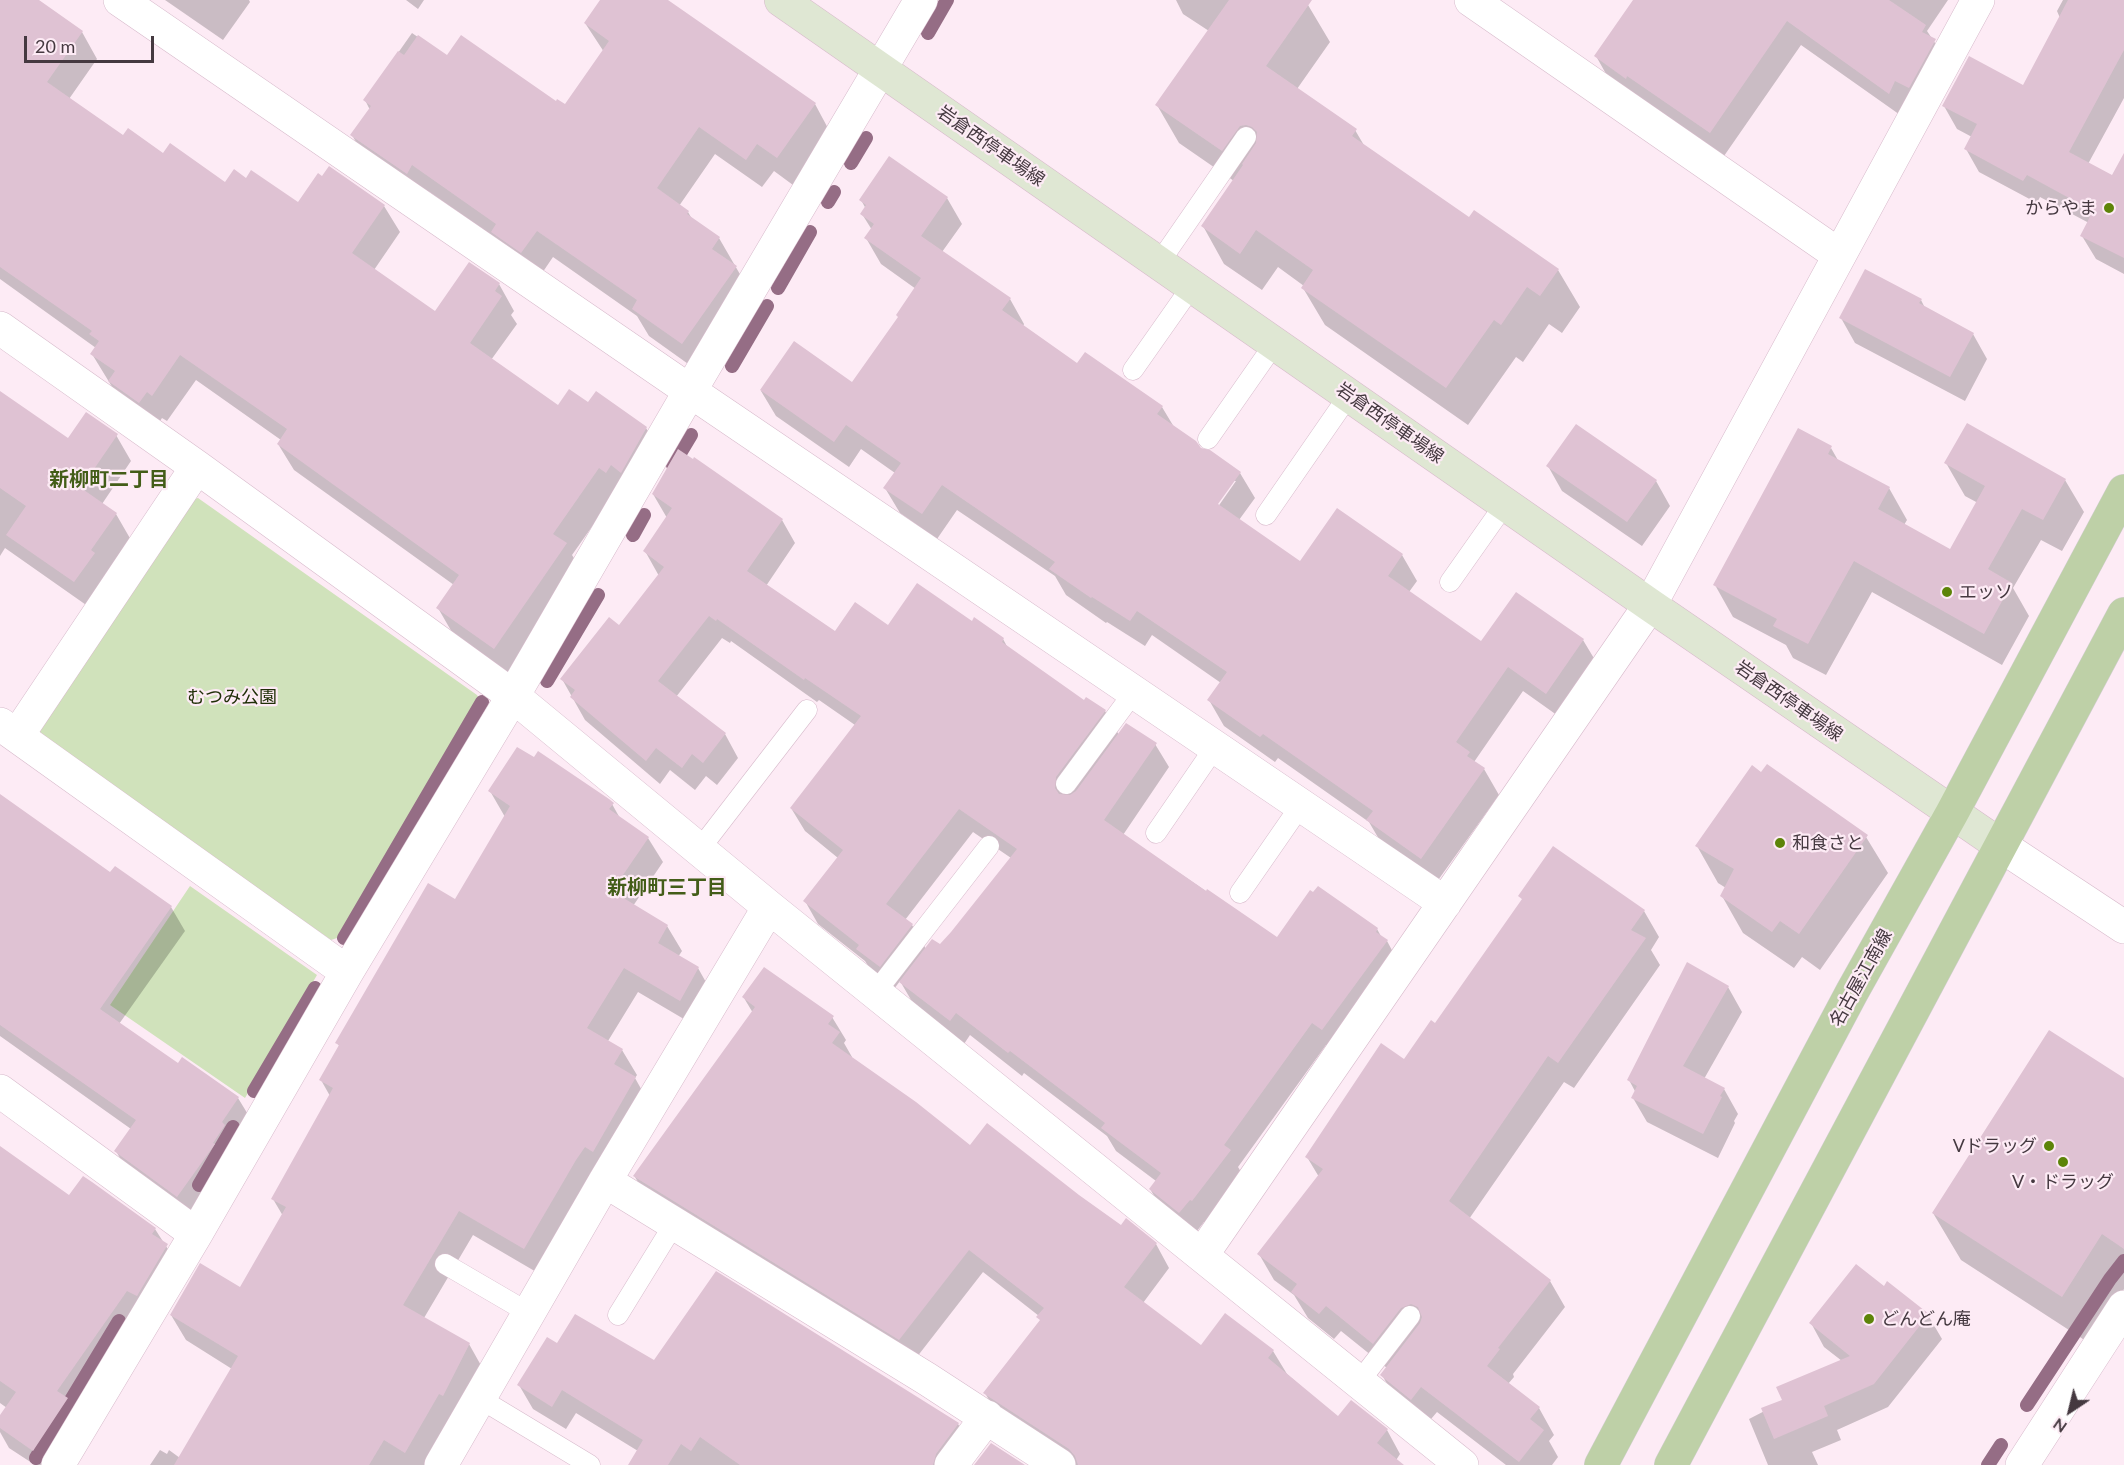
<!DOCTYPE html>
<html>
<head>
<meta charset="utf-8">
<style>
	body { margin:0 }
	#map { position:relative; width:2124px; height:1465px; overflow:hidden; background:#fdebf5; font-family:Lato,sans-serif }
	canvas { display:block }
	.north { position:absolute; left:2040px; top:1381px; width:60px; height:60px; -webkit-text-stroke:4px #fdebf5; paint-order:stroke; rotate:215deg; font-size:16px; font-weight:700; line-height:24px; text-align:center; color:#453940 }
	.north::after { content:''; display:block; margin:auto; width:21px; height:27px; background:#453940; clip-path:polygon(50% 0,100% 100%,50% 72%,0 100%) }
	.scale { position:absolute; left:24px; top:36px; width:130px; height:27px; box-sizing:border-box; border:3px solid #453940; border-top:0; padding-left:8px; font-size:18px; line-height:21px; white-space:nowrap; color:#453940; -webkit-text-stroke:4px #fdebf5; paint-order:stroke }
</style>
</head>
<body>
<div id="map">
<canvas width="2124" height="1465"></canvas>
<div class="north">N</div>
<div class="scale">20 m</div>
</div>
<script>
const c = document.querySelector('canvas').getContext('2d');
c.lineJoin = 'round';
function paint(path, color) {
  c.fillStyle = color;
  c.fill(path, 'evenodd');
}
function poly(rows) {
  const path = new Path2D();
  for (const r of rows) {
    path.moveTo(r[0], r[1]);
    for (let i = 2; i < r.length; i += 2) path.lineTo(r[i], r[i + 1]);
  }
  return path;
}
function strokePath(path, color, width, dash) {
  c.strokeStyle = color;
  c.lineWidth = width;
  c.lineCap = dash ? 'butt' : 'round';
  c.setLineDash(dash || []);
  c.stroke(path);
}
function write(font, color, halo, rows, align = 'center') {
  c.font = font + ' Lato,"Noto Sans JP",sans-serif';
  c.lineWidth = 4.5;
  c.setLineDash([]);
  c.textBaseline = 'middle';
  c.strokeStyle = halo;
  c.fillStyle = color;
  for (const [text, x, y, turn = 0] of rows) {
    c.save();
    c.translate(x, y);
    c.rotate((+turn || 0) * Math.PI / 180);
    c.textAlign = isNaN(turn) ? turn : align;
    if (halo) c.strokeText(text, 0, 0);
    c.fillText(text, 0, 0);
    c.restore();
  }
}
const green = poly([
	[198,498,477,695,480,701,340,937,331,940,33,732,176,504],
	[190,886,317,975,245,1098,110,1005]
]);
const shadow = poly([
	[0,0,36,0,82,32,97,59,69,99,123,137,226,184,246,180,298,205,384,206,400,232,374,270,436,313,499,284,514,311,511,315,517,324,491,360,559,407,588,404,646,428,662,455,615,494,572,555,582,571,510,674,453,634,438,608,454,585,294,470,278,444,281,440,196,380,167,421,162,418,155,429,125,408,92,354,96,348,0,279],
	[165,0,249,0,250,2,223,40],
	[406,0,424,0,418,9],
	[601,0,666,0,815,104,830,132,793,185,774,171,762,187,715,154,679,206,688,212,692,219,719,238,752,295,698,371,649,336,637,316,553,257,538,279,497,239,428,191,423,200,368,163,352,135,370,110,365,100,412,33,447,57,565,106,604,52,585,23],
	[1176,0,1301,0,1308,5,1330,42,1297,89,1355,130,1365,147,1470,219,1558,270,1580,307,1562,333,1549,324,1523,362,1516,357,1468,425,1325,325,1303,288,1304,286,1278,267,1262,290,1224,264,1203,226,1234,181,1179,143,1157,105,1209,31,1183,14],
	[1634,0,1948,0,1927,31,1949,64,1903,117,1801,45,1724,156,1610,81,1596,56],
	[2063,0,2124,0,2124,98,2088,164,2124,182,2124,274,2096,259,2082,236,2089,223,2040,197,2037,203,1979,172,1966,149,1972,137,1957,129,1944,106,2023,87,2060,18,2057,11],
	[890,158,947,198,962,224,942,252,1010,299,1024,324,1023,327,1078,365,1162,407,1174,427,1200,450,1240,473,1255,498,1239,520,1300,563,1402,555,1417,581,1409,592,1482,644,1583,640,1598,665,1561,718,1523,691,1474,762,1484,769,1499,795,1436,883,1383,846,1369,822,1278,758,1275,762,1224,726,1209,700,1221,683,1152,635,1145,646,1107,622,1106,623,1066,595,1055,576,957,510,937,539,900,513,885,488,895,473,861,449,849,467,776,416,761,391,852,384,899,318,916,289,881,264,866,238,872,230,862,214,866,209,861,200],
	[1233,481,1236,481,1215,511,1213,509],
	[1921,300,1925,308,1973,334,1987,359,1965,401,1855,343,1841,318],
	[0,392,68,440,116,435,131,461,102,504,116,514,131,540,89,607,5,548,0,556],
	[1831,448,1839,462,1889,488,1907,520,1904,525,1950,551,1978,503,1965,496,1946,463,2065,480,2084,512,2062,551,2041,540,2013,588,2029,616,2002,665,1872,592,1826,675,1793,658,1786,645,1733,617,1715,585],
	[1548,466,1656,481,1670,506,1642,546,1562,491],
	[653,494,782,520,795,543,766,586,835,633,888,627,972,623,975,619,1003,639,1009,650,1084,702,1105,711,1119,735,1155,744,1169,767,1123,835,1277,939,1377,929,1382,938,1387,941,1400,965,1336,1052,1326,1045,1238,1167,1243,1175,1206,1224,1204,1222,1193,1236,1164,1212,1150,1189,1156,1181,1116,1151,1107,1136,1024,1073,1022,1076,970,1035,964,1044,914,1005,900,981,894,989,872,972,865,961,818,924,805,901,838,858,805,831,791,808,855,725,819,700,817,702,731,641,730,643,722,638,676,697,725,734,738,758,717,785,706,776,695,790,670,770,660,784,585,720,562,679,619,627,659,576,645,551,667,518],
	[973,832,1011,858,940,947,926,949,912,925,905,920],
	[490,791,612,804,621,820,648,838,663,862,633,906,667,926,682,951,678,957,698,968,712,993,694,1025,638,992,608,1041,622,1050,637,1075,635,1078,649,1103,538,1273,473,1235,424,1318,469,1344,483,1369,426,1465,150,1465,160,1450,167,1454,169,1450,180,1458,232,1369,186,1340,171,1315,240,1289,283,1216,273,1199,330,1096,321,1080,340,1047,337,1043,456,901,505,817],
	[0,802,111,874,171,907,185,931,119,1024,178,1065,238,1098,252,1121,191,1220,129,1174,116,1151,131,1129,0,1036],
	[1866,837,1888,873,1820,970,1802,957,1794,968,1743,933,1722,896,1726,888,1718,883,1697,846],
	[1520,896,1644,911,1659,937,1651,950,1660,965,1574,1088,1564,1082,1469,1219,1550,1281,1565,1307,1513,1374,1514,1377,1508,1384,1539,1408,1554,1435,1549,1441,1558,1457,1552,1465,1506,1465,1437,1412,1426,1425,1397,1401,1382,1375,1387,1368,1341,1331,1334,1339,1308,1318,1294,1295,1274,1280,1259,1254,1319,1177,1307,1157,1404,1061,1435,1025,1523,900],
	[1728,987,1742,1012,1704,1079,1724,1089,1738,1114,1734,1121,1735,1123,1718,1158,1647,1122,1633,1098,1636,1093,1629,1080],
	[744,998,832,1017,846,1040,844,1043,852,1057,851,1059,970,1147,1078,1196,1121,1227,1156,1244,1169,1268,1143,1303,1201,1347,1273,1351,1287,1374,1338,1418,1387,1430,1400,1454,1393,1465,1072,1465,999,1417,985,1393,1041,1321,1039,1316,983,1272,913,1362,649,1200,635,1177,753,1013],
	[2124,1080,2124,1289,2089,1343,1961,1260,1933,1213],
	[0,1148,70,1197,155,1229,180,1268,52,1465,35,1465,9,1448,0,1432,0,1418,7,1408,0,1403],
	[1884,1288,1928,1315,1942,1339,1888,1407,1837,1430,1841,1440,1812,1452,1818,1465,1768,1465,1749,1419,1784,1401,1842,1361,1824,1347,1811,1323],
	[558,1345,655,1362,958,1424,972,1447,958,1465,638,1465,638,1451,576,1413,566,1429,533,1409,519,1385]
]);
const stream = poly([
	[928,33,947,0],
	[851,163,866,138],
	[828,202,834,192],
	[778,288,810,232],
	[732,366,767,306],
	[673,465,691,435],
	[633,535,644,515],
	[547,681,598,595],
	[344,938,482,702],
	[254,1091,315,988],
	[199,1185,233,1127],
	[2027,1405,2110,1279,2124,1261],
	[36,1458,119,1321],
	[1988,1465,2001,1445]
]);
const building = poly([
	[0,0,39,0,83,31,47,82,123,135,128,128,163,153,170,143,225,182,234,169,246,178,251,170,298,202,318,173,322,176,329,166,385,205,352,253,435,311,469,262,500,283,495,291,502,296,470,343,558,405,569,389,588,402,596,391,647,427,621,473,611,465,606,473,599,468,553,534,567,543,494,649,436,608,459,575,277,444,287,429,180,355,152,396,147,392,139,403,108,381,115,371,90,354,99,341,89,334,92,331,0,267],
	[600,0,668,0,816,103,777,158,757,144,746,160,699,127,657,188,689,211,687,214,720,237,712,249,737,266,682,344,632,309,637,300,537,231,521,253,491,232,496,224,412,165,407,174,350,135,371,106,363,100,398,51,404,55,418,35,447,55,461,35,556,101,557,99,565,104,609,41,584,23],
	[1229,0,1312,0,1266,66,1357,129,1352,136,1469,217,1474,210,1559,269,1540,296,1527,287,1501,325,1494,320,1446,388,1301,288,1313,270,1256,230,1240,254,1201,226,1243,165,1242,164,1256,143,1257,132,1252,127,1246,125,1240,126,1222,151,1155,105],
	[1633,0,1889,0,1926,25,1922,32,1936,39,1909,88,1895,81,1889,94,1787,21,1710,133,1627,76,1626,79,1594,56],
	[2068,0,2124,0,2124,50,2069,152,2112,175,2124,153,2124,258,2080,236,2093,211,2027,175,2023,181,1964,149,1977,124,1942,106,1969,56,2023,85],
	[889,156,948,197,921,236,1011,298,1002,310,1077,363,1085,352,1163,406,1157,414,1196,441,1201,448,1210,450,1241,472,1218,504,1300,561,1337,508,1403,554,1388,576,1481,641,1516,592,1584,639,1546,694,1508,667,1456,742,1470,752,1467,756,1485,768,1421,859,1366,820,1373,811,1263,734,1260,737,1207,700,1227,672,1137,611,1130,621,1092,597,1091,598,1049,569,1055,562,942,485,922,514,883,488,901,463,846,425,834,442,760,390,794,341,852,382,898,317,896,315,921,278,864,238,874,224,860,214,866,205,859,200],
	[1865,269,1922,299,1919,303,1974,333,1950,377,1839,318],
	[0,391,68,438,86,412,118,434,81,488,117,513,91,550,95,553,74,582,6,535,26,506,0,488],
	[1967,423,2066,479,2043,520,2022,509,1988,569,2012,583,1984,634,1854,561,1808,644,1773,626,1777,619,1713,585,1798,428,1832,446,1828,454,1890,487,1878,509,1950,549,1985,486,1944,463],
	[1576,424,1657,480,1627,522,1546,466],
	[678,449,693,459,694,457,783,519,747,571,835,631,855,602,888,625,917,583,972,621,974,617,1004,638,1002,642,1084,700,1086,697,1106,710,1056,777,1055,788,1059,794,1070,795,1076,791,1126,723,1157,743,1104,820,1206,891,1207,889,1277,937,1310,890,1313,892,1318,886,1378,928,1376,932,1388,940,1322,1030,1312,1023,1224,1145,1231,1150,1192,1201,1190,1200,1179,1213,1149,1189,1161,1173,1101,1128,1105,1123,1010,1051,1008,1053,956,1013,950,1021,899,982,932,939,940,944,951,932,1017,849,959,809,886,904,913,924,880,967,856,949,859,945,803,901,843,850,790,808,861,716,805,678,804,680,717,619,716,621,709,616,658,681,726,733,703,763,692,754,682,768,656,748,646,761,570,697,575,690,560,679,609,617,619,625,664,567,643,551,672,508,652,494],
	[517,747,534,757,538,751,609,799,614,803,609,809,649,837,612,891,668,925,658,943,699,967,680,1001,624,968,587,1028,623,1049,614,1064,636,1077,593,1152,585,1147,576,1160,524,1249,459,1211,403,1305,470,1343,443,1396,439,1394,405,1453,384,1440,369,1465,174,1465,238,1356,170,1315,200,1263,240,1287,286,1207,271,1199,333,1088,319,1080,339,1045,335,1043,428,883,455,899,510,806,488,791],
	[1767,764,1868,835,1799,934,1780,921,1772,932,1720,896,1734,869,1695,846,1752,765,1761,772],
	[0,794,110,872,115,866,172,906,100,1009,178,1063,182,1057,239,1097,222,1122,225,1125,213,1143,215,1144,177,1197,114,1151,136,1120,0,1025],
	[1553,846,1645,910,1631,930,1646,938,1558,1063,1548,1056,1449,1201,1551,1280,1498,1348,1500,1349,1487,1366,1540,1407,1530,1419,1544,1430,1519,1462,1421,1387,1411,1400,1380,1375,1420,1323,1422,1317,1418,1307,1411,1304,1401,1308,1373,1344,1326,1306,1319,1314,1291,1292,1297,1284,1257,1254,1323,1169,1305,1157,1381,1043,1404,1059,1431,1020,1435,1023,1522,899,1518,896],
	[1687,962,1729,986,1683,1066,1725,1088,1720,1096,1722,1097,1703,1134,1631,1098,1637,1086,1627,1080],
	[764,967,834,1016,828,1024,840,1032,832,1043,916,1102,970,1145,987,1123,1079,1195,1121,1225,1126,1218,1157,1243,1124,1287,1201,1345,1225,1313,1274,1350,1268,1358,1338,1416,1351,1400,1388,1429,1377,1443,1404,1465,1078,1465,1075,1456,1069,1449,983,1393,1040,1320,1036,1317,1044,1308,969,1250,899,1340,633,1176,755,1007,742,997],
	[2049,1030,2124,1078,2124,1249,2102,1234,2062,1297,1932,1213],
	[0,1146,69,1195,83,1176,92,1182,156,1228,152,1234,168,1244,137,1296,127,1291,57,1391,68,1398,33,1451,0,1428,0,1415,16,1392,0,1381],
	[1856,1264,1884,1286,1887,1281,1929,1314,1874,1384,1824,1406,1828,1416,1774,1439,1761,1408,1782,1400,1776,1387,1850,1356,1809,1323],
	[716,1271,959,1423,936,1454,933,1465,740,1465,700,1437,691,1451,681,1444,668,1465,628,1465,643,1440,562,1390,552,1407,517,1385,547,1337,557,1343,575,1314,654,1360],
	[991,1443,1025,1465,974,1465]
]);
const lane = poly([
	[1159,263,1246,137],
	[1133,370,1192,286],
	[1208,439,1275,343],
	[1266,515,1349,395],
	[1450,582,1505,504],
	[1066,784,1134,692],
	[1156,833,1215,747],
	[699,850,807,710],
	[1240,893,1301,805],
	[875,993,989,846],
	[445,1264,529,1313],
	[618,1315,674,1224],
	[1359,1382,1410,1316],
	[479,1398,590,1465]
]);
const street = poly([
	[120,0,690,391,1445,903],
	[1471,0,1839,255],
	[0,328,197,467,513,696,769,907,1462,1465],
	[0,724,347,972],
	[17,736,197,467],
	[2000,845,2124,927],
	[0,1091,196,1234],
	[605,1181,927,1379,1059,1465],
	[1202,1255,1650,605,1978,0],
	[58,1465,196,1234,347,972,513,696,690,391,921,0],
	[441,1465,605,1181,769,907],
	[951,1465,987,1417],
	[2022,1465,2124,1307]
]);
const secondary = poly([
	[781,0,1650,605,2000,845]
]);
const primary = poly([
	[1601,1465,1852,992,1952,813,2124,491],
	[1671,1465,2124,614]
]);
const markers = [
	[2109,208,6,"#5d8409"],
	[1947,592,6,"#5d8409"],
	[1780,843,6,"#5d8409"],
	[2049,1146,6,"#5d8409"],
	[2063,1162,6,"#5d8409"],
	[1869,1319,6,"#5d8409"]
];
const streetNames = [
	["岩倉西停車場線",991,146,35],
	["岩倉西停車場線",1390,423,35],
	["岩倉西停車場線",1789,701,35],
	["名古屋江南線",1861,978,-61]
];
const poiNames = [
	["からやま",2097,208,"right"],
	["エッソ",1959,592],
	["和食さと",1792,843],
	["Vドラッグ",2037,1146,"right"],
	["V・ドラッグ",2063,1182,"center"],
	["どんどん庵",1881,1319]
];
const parkNames = [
	["むつみ公園",232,697]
];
const neighbourhoodNames = [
	["新柳町二丁目",109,480],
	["新柳町三丁目",667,888]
];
paint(green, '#d0e2bb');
paint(shadow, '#0003');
strokePath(stream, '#956d85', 14);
paint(building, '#dfc2d3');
strokePath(lane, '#d7bacb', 21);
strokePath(street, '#d7bacb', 34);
strokePath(secondary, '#d7bacb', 34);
strokePath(primary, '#d2cfd1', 34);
strokePath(lane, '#fff', 20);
strokePath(street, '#fff', 33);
strokePath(secondary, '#dfe7d3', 33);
strokePath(primary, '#bed0a7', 33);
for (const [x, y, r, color] of markers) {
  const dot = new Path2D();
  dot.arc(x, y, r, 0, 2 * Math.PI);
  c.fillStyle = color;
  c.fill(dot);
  strokePath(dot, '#fdebf5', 2);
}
write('18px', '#453940', '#fdebf5', streetNames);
write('18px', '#453940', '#fdebf5', poiNames, 'left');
write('18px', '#202f07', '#fdebf5', parkNames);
write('bold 20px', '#435d18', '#fdebf5', neighbourhoodNames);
</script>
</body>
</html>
